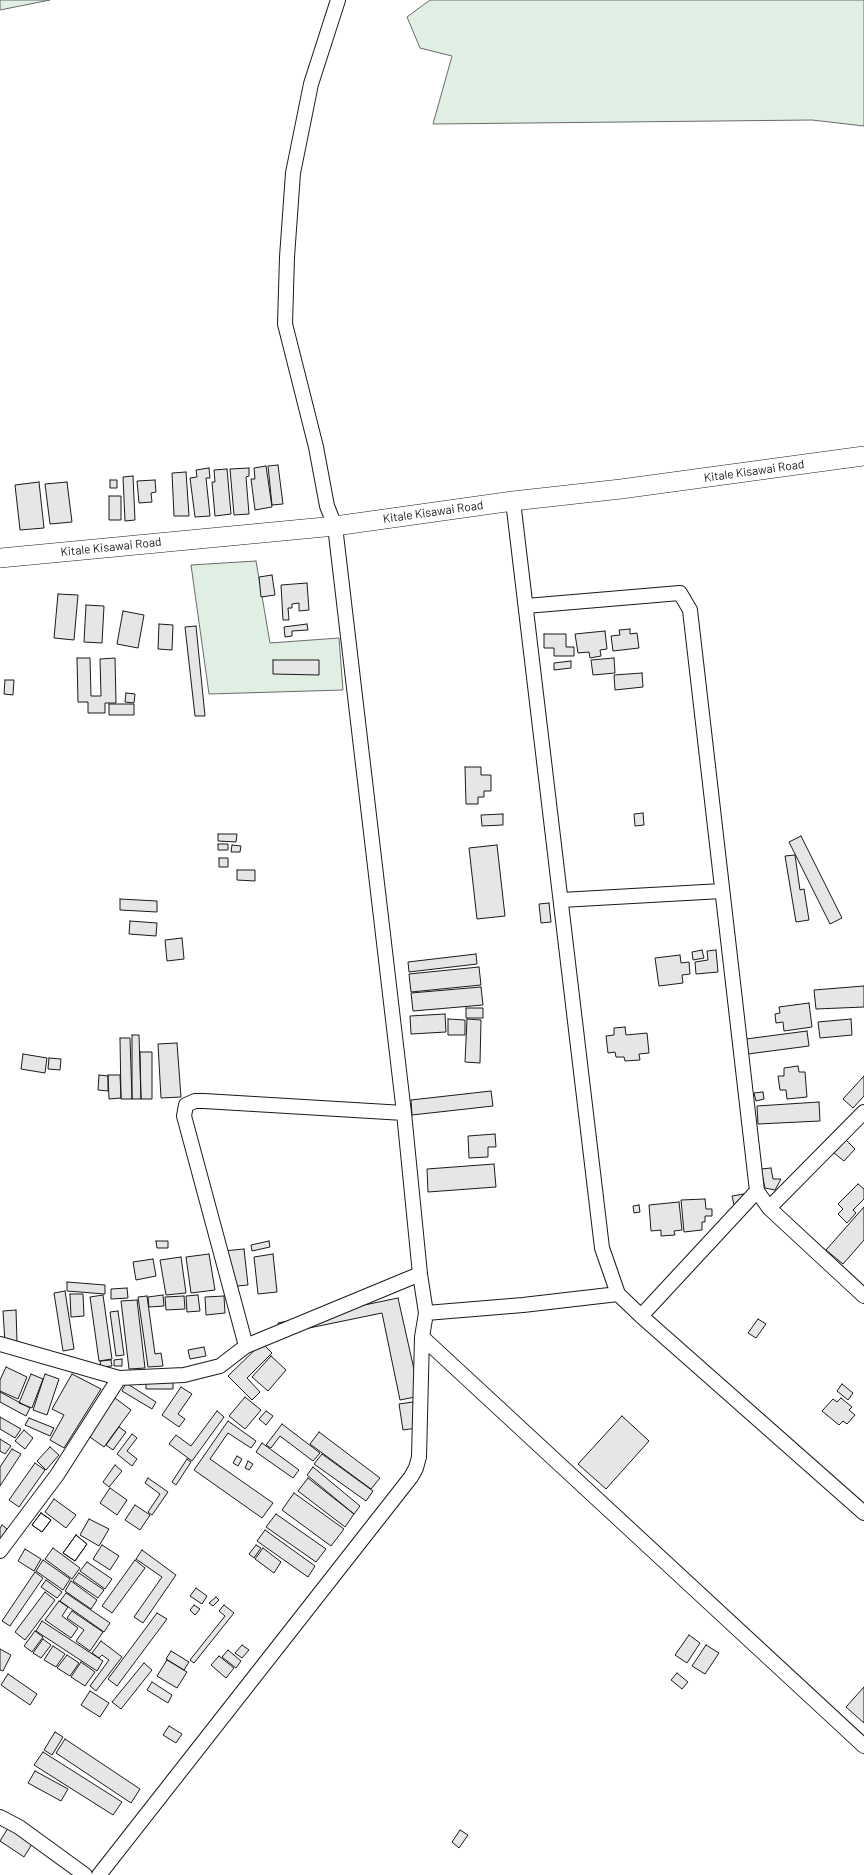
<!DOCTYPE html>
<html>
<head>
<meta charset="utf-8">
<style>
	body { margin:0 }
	canvas { display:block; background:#fff }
</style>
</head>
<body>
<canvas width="864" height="1875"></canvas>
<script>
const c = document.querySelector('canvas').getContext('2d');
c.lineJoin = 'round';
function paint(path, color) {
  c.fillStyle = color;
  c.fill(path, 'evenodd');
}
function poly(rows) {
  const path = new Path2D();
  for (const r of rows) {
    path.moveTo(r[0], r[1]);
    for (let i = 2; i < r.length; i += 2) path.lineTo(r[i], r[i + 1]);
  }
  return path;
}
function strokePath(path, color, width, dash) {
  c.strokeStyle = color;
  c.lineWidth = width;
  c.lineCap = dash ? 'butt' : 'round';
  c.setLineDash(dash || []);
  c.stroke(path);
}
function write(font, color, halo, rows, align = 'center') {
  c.font = font + ' Barlow,sans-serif';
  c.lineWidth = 3;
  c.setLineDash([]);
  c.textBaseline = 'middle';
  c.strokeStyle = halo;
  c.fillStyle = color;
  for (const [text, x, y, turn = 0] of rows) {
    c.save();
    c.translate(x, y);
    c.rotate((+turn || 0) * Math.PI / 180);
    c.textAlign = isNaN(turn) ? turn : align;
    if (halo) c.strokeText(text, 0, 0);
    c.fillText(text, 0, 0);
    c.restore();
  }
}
const green = poly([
	[0,0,50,0,0,10,0,0],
	[430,0,864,0,864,126,812,120,433,124,452,56,420,48,407,17,430,0],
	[256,561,270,643,339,638,343,690,209,694,191,565,256,561]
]);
const building = poly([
	[278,465,283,504,272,505,268,466,278,465],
	[266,466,272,507,255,510,251,479,255,479,254,468,266,466],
	[209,468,210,478,206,478,210,516,195,517,190,478,197,477,196,470,209,468],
	[249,468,249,476,246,477,249,514,234,515,230,469,249,468],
	[227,469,231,514,215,516,212,482,215,482,214,470,227,469],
	[186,472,189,516,174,516,172,473,186,472],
	[133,476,135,520,125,521,123,477,133,476],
	[110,480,117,480,117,488,110,488,110,480],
	[155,480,156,492,151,493,152,502,139,503,137,481,155,480],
	[39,482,44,528,20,530,15,485,39,482],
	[67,482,72,522,50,524,45,484,67,482],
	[109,496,121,496,121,520,109,520,109,496],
	[272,575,275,595,261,597,259,577,272,575],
	[307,583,309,610,299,611,299,603,292,604,292,608,288,608,289,620,283,620,281,585,307,583],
	[58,594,78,595,74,640,54,638,58,594],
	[86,605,104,606,102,643,84,642,86,605],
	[123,611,144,615,138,648,117,644,123,611],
	[159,624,173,625,172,650,158,649,159,624],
	[307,624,308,630,292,631,292,636,285,637,284,627,307,624],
	[196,626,205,716,195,716,185,627,196,626],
	[630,629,630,634,637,633,639,648,613,651,611,636,620,635,619,630,630,629],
	[605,631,607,649,600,650,601,656,590,658,589,652,578,653,575,634,605,631],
	[544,634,566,634,566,647,574,647,574,656,554,656,554,648,544,648,544,634],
	[77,658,90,658,91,696,101,696,100,659,115,658,116,703,105,703,105,713,88,713,88,702,78,702,77,658],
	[614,658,615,673,593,675,591,660,614,658],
	[273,660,319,660,319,675,273,674,273,660],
	[571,661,571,668,554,670,554,663,571,661],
	[642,673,643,687,615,690,614,675,642,673],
	[5,680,14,680,13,695,4,694,5,680],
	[126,693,135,694,134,703,125,702,126,693],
	[109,704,134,704,134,715,109,715,109,704],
	[465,767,481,767,481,775,491,775,491,791,484,791,484,797,478,797,478,804,466,804,465,767],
	[643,813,644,825,635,826,634,814,643,813],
	[503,814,503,825,482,826,481,815,503,814],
	[218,834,237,834,236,842,218,841,218,834],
	[801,836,842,918,830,924,789,842,801,836],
	[218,844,228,844,228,850,218,850,218,844],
	[232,845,241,846,240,852,231,852,232,845],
	[497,845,505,916,477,919,469,848,497,845],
	[795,855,800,890,804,889,809,920,796,922,785,856,795,855],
	[219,858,228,858,228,867,219,867,219,858],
	[237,870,255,870,255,881,237,880,237,870],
	[120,899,157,901,157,912,120,910,120,899],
	[549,903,551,922,541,923,539,904,549,903],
	[130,921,157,923,156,936,129,934,130,921],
	[182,938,184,959,167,961,165,940,182,938],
	[702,950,704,958,693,960,692,952,702,950],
	[716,950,718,972,696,974,695,962,708,960,707,951,716,950],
	[476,954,477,964,409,972,408,962,476,954],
	[680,955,681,963,689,962,690,974,682,975,683,983,659,986,655,958,680,955],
	[479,967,481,985,411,992,409,974,479,967],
	[864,986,864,1007,816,1009,814,990,864,986],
	[481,987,483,1005,413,1011,411,993,481,987],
	[809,1003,812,1027,784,1031,783,1022,776,1023,775,1014,780,1013,779,1007,809,1003],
	[466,1008,483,1008,483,1018,466,1018,466,1008],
	[445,1014,446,1032,411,1034,410,1016,445,1014],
	[448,1019,465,1020,465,1035,448,1035,448,1019],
	[467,1019,481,1020,480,1063,465,1062,467,1019],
	[851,1019,852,1035,820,1038,818,1022,851,1019],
	[625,1027,626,1035,647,1033,649,1053,639,1054,640,1060,625,1061,624,1057,616,1057,615,1052,608,1053,606,1036,614,1035,614,1028,625,1027],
	[807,1031,809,1046,748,1054,746,1039,807,1031],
	[132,1035,139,1035,141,1099,132,1099,132,1035],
	[120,1038,130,1038,132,1099,121,1099,120,1038],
	[177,1043,181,1097,161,1098,158,1044,177,1043],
	[140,1052,152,1052,152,1099,141,1099,140,1052],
	[23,1054,47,1058,45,1073,21,1069,23,1054],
	[49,1058,61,1059,60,1070,48,1069,49,1058],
	[798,1066,799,1072,805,1072,807,1097,787,1099,786,1090,780,1090,778,1076,784,1076,784,1068,798,1066],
	[99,1075,108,1076,108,1091,98,1090,99,1075],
	[108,1075,120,1075,121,1098,109,1099,108,1075],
	[864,1076,864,1096,853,1108,843,1099,864,1076],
	[491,1091,493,1106,412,1115,411,1100,491,1091],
	[763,1092,764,1099,756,1101,754,1093,763,1092],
	[819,1102,820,1121,758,1124,757,1106,819,1102],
	[495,1134,496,1147,488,1147,488,1157,469,1158,468,1136,495,1134],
	[846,1140,855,1149,844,1161,834,1153,846,1140],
	[494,1164,496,1187,428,1192,427,1169,494,1164],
	[771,1168,773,1179,781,1179,775,1190,765,1188,761,1169,771,1168],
	[858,1184,864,1189,864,1199,853,1210,856,1213,847,1223,838,1214,843,1209,838,1204,858,1184],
	[744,1194,745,1199,735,1209,732,1196,744,1194],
	[705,1199,706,1209,712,1209,712,1216,705,1216,705,1222,702,1222,702,1230,684,1232,681,1200,705,1199],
	[679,1202,682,1230,674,1231,675,1235,661,1236,661,1230,651,1231,649,1205,679,1202],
	[639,1205,640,1212,634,1213,633,1206,639,1205],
	[864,1207,864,1240,843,1264,826,1250,864,1207],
	[156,1241,168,1241,168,1248,157,1248,156,1241],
	[269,1241,270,1247,252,1251,251,1245,269,1241],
	[244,1249,248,1285,227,1287,223,1251,244,1249],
	[209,1254,215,1290,191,1293,186,1257,209,1254],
	[273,1254,277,1292,258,1294,254,1257,273,1254],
	[181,1257,186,1293,166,1295,160,1260,181,1257],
	[153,1259,156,1276,136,1280,133,1262,153,1259],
	[67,1282,105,1285,105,1294,67,1291,67,1282],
	[127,1288,128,1298,111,1299,111,1289,127,1288],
	[65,1291,74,1349,63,1351,54,1293,65,1291],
	[70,1294,83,1294,84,1316,71,1317,70,1294],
	[103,1295,112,1359,99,1361,90,1297,103,1295],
	[163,1295,164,1306,149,1307,148,1297,163,1295],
	[198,1295,200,1311,187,1312,186,1296,198,1295],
	[147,1296,155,1354,161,1353,163,1366,148,1367,138,1297,147,1296],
	[184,1296,185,1309,166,1310,165,1297,184,1296],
	[224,1296,225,1313,206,1315,205,1297,224,1296],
	[398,1298,420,1396,400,1400,382,1313,280,1334,278,1323,398,1298],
	[137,1300,145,1368,129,1369,121,1301,137,1300],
	[16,1310,17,1342,5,1343,3,1311,16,1310],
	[118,1311,124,1355,116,1356,110,1312,118,1311],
	[758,1319,766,1324,756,1338,748,1333,758,1319],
	[262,1343,272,1353,247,1378,260,1392,252,1400,228,1376,262,1343],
	[204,1347,206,1356,190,1359,188,1350,204,1347],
	[271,1356,286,1370,268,1391,252,1377,271,1356],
	[122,1359,122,1366,114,1366,114,1360,122,1359],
	[111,1360,112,1366,101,1367,100,1361,111,1360],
	[6,1367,27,1377,18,1399,0,1391,0,1380,6,1367],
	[31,1374,43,1379,32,1408,19,1403,31,1374],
	[45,1374,59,1379,47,1415,33,1410,45,1374],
	[72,1374,101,1389,64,1448,50,1440,64,1415,52,1409,72,1374],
	[146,1380,173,1380,173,1389,146,1389,146,1380],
	[126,1383,156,1402,152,1409,122,1391,126,1383],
	[842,1384,853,1393,848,1400,837,1391,842,1384],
	[181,1387,192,1394,178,1414,185,1419,179,1427,162,1415,181,1387],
	[0,1392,30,1408,26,1416,0,1402,0,1392],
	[245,1397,261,1410,245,1429,229,1416,245,1397],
	[115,1398,131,1410,104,1447,87,1435,115,1398],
	[841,1398,852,1407,849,1410,855,1415,847,1424,843,1421,839,1425,822,1411,833,1399,837,1402,841,1398],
	[413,1402,417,1428,403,1430,399,1404,413,1402],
	[217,1411,224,1417,192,1461,169,1444,176,1435,191,1446,217,1411],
	[266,1411,273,1416,266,1425,259,1419,266,1411],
	[622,1416,649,1441,606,1489,578,1464,622,1416],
	[0,1417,21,1429,15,1438,0,1429,0,1417],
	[29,1418,54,1428,50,1436,25,1425,29,1418],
	[228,1421,256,1441,251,1448,228,1433,210,1459,273,1503,262,1518,194,1470,228,1421],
	[282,1424,320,1453,313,1461,280,1436,271,1448,266,1445,282,1424],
	[119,1427,126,1432,113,1450,106,1445,119,1427],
	[24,1430,33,1438,25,1449,15,1441,24,1430],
	[319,1432,380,1478,371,1489,310,1444,319,1432],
	[132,1434,137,1438,127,1451,137,1459,132,1466,117,1454,132,1434],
	[0,1439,11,1446,5,1454,0,1451,0,1439],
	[262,1443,299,1470,293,1478,256,1452,262,1443],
	[50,1447,59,1455,46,1470,37,1461,50,1447],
	[12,1449,21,1454,0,1486,0,1467,12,1449],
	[322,1454,373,1491,366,1501,314,1464,322,1454],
	[237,1456,242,1459,238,1466,233,1463,237,1456],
	[187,1459,191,1462,176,1485,172,1482,187,1459],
	[248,1461,253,1464,249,1470,245,1468,248,1461],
	[35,1463,45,1470,19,1507,9,1500,35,1463],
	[115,1465,122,1471,109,1487,103,1482,115,1465],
	[313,1467,360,1506,354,1514,307,1475,313,1467],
	[148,1478,168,1492,152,1515,148,1512,160,1494,145,1483,148,1478],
	[308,1478,354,1514,345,1527,298,1491,308,1478],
	[110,1488,127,1500,117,1515,100,1503,110,1488],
	[294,1493,344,1529,331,1546,282,1510,294,1493],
	[54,1499,76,1515,66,1528,45,1512,54,1499],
	[135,1505,150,1515,140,1530,125,1520,135,1505],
	[41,1513,51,1520,42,1532,32,1525,41,1513],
	[41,1513,51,1520,42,1532,32,1525,41,1513],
	[276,1514,326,1549,316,1562,266,1527,276,1514],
	[89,1519,109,1529,99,1546,80,1535,89,1519],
	[2,1525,7,1529,0,1539,0,1528,2,1525],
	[265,1530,315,1566,308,1577,257,1541,265,1530],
	[76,1535,87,1544,75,1561,63,1553,76,1535],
	[76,1535,87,1544,75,1561,63,1553,76,1535],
	[102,1545,119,1556,110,1570,93,1559,102,1545],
	[256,1545,261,1548,254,1558,249,1554,256,1545],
	[53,1548,80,1568,72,1579,45,1559,53,1548],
	[263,1548,281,1562,274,1573,255,1559,263,1548],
	[25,1549,41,1559,34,1571,18,1561,25,1549],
	[142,1550,176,1575,143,1623,134,1617,162,1577,136,1559,142,1550],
	[43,1560,70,1579,63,1590,36,1571,43,1560],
	[135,1560,145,1568,112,1613,102,1606,135,1560],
	[87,1562,112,1579,105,1589,80,1571,87,1562],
	[35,1572,43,1578,10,1626,2,1621,35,1572],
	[79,1573,104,1590,98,1598,73,1581,79,1573],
	[46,1580,62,1592,57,1598,41,1587,46,1580],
	[71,1581,97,1600,91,1609,65,1591,71,1581],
	[196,1588,207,1596,202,1604,190,1596,196,1588],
	[45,1592,55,1600,25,1640,15,1632,45,1592],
	[66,1593,110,1623,104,1632,60,1601,66,1593],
	[216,1597,219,1600,213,1606,209,1603,216,1597],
	[59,1601,68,1607,62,1616,78,1628,71,1638,45,1620,59,1601],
	[194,1605,200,1609,195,1615,190,1610,194,1605],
	[224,1605,234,1613,194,1663,190,1660,225,1616,219,1611,224,1605],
	[72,1611,103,1632,90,1651,76,1641,84,1630,67,1618,72,1611],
	[157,1613,167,1619,117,1686,108,1679,157,1613],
	[42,1621,103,1661,97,1671,36,1631,42,1621],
	[35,1631,43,1637,32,1652,24,1646,35,1631],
	[689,1635,700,1643,687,1663,675,1655,689,1635],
	[43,1639,51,1645,41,1658,33,1653,43,1639],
	[101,1641,122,1657,96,1691,90,1686,109,1660,102,1655,99,1658,92,1653,101,1641],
	[242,1645,249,1650,242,1658,235,1653,242,1645],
	[706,1645,719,1653,705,1674,692,1666,706,1645],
	[53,1646,65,1654,56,1667,44,1660,53,1646],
	[0,1649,11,1655,3,1671,0,1670,0,1649],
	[228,1650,241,1661,236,1668,222,1657,228,1650],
	[171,1651,189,1662,184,1670,166,1659,171,1651],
	[67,1655,79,1663,70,1676,57,1668,67,1655],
	[219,1656,234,1668,226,1678,211,1665,219,1656],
	[167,1660,187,1672,177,1688,157,1676,167,1660],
	[81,1662,95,1672,85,1686,71,1677,81,1662],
	[144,1663,152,1670,121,1709,112,1702,144,1663],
	[677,1673,688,1682,682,1689,671,1680,677,1673],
	[8,1674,37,1694,30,1705,1,1685,8,1674],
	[152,1682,172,1695,168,1703,147,1690,152,1682],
	[864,1687,864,1723,846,1707,864,1687],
	[90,1691,109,1703,100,1717,81,1705,90,1691],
	[169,1726,182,1734,176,1743,163,1735,169,1726],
	[55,1732,63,1737,52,1755,44,1750,55,1732],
	[65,1739,140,1789,131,1803,56,1753,65,1739],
	[43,1752,122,1802,113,1815,34,1765,43,1752],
	[35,1771,68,1789,61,1801,28,1783,35,1771],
	[8,1828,32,1844,24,1857,0,1841,8,1828],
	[460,1830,468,1835,459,1848,452,1842,460,1830]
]);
const street = poly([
	[513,501,602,1248,618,1294,641,1316,864,1513],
	[526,606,680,593,690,610,757,1191,769,1208,864,1296],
	[561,900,722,891],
	[769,1208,864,1112],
	[426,1313,523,1305,618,1294],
	[641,1316,757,1191],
	[422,1337,864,1746],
	[0,1344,119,1378,184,1375,220,1366,246,1346,420,1274],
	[246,1346,184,1116,186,1105,195,1101,204,1101,404,1113],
	[0,1551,57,1475,119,1378],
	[0,1817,19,1827,85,1875],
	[99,1875,411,1477,416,1468,419,1457,422,1337,426,1313,420,1274,404,1113,335,526,327,506,316,447,285,324,287,257,293,173,311,84,338,0]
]);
const secondary = poly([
	[0,558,335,526,513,501,621,489,864,456]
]);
const streetNames = [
	["Kitale Kisawai Road",754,471,-8],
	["Kitale Kisawai Road",433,512,-8],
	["Kitale Kisawai Road",111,547,-6]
];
paint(green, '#e0efe3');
strokePath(green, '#6a6a6a', 1);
paint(building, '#e6e6e6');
strokePath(building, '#1a1a1a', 1);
strokePath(street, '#1a1a1a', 16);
strokePath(secondary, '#1a1a1a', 20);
strokePath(street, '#fff', 14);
strokePath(secondary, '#fff', 19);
write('12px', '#1a1a1a', '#fff', streetNames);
</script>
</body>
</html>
